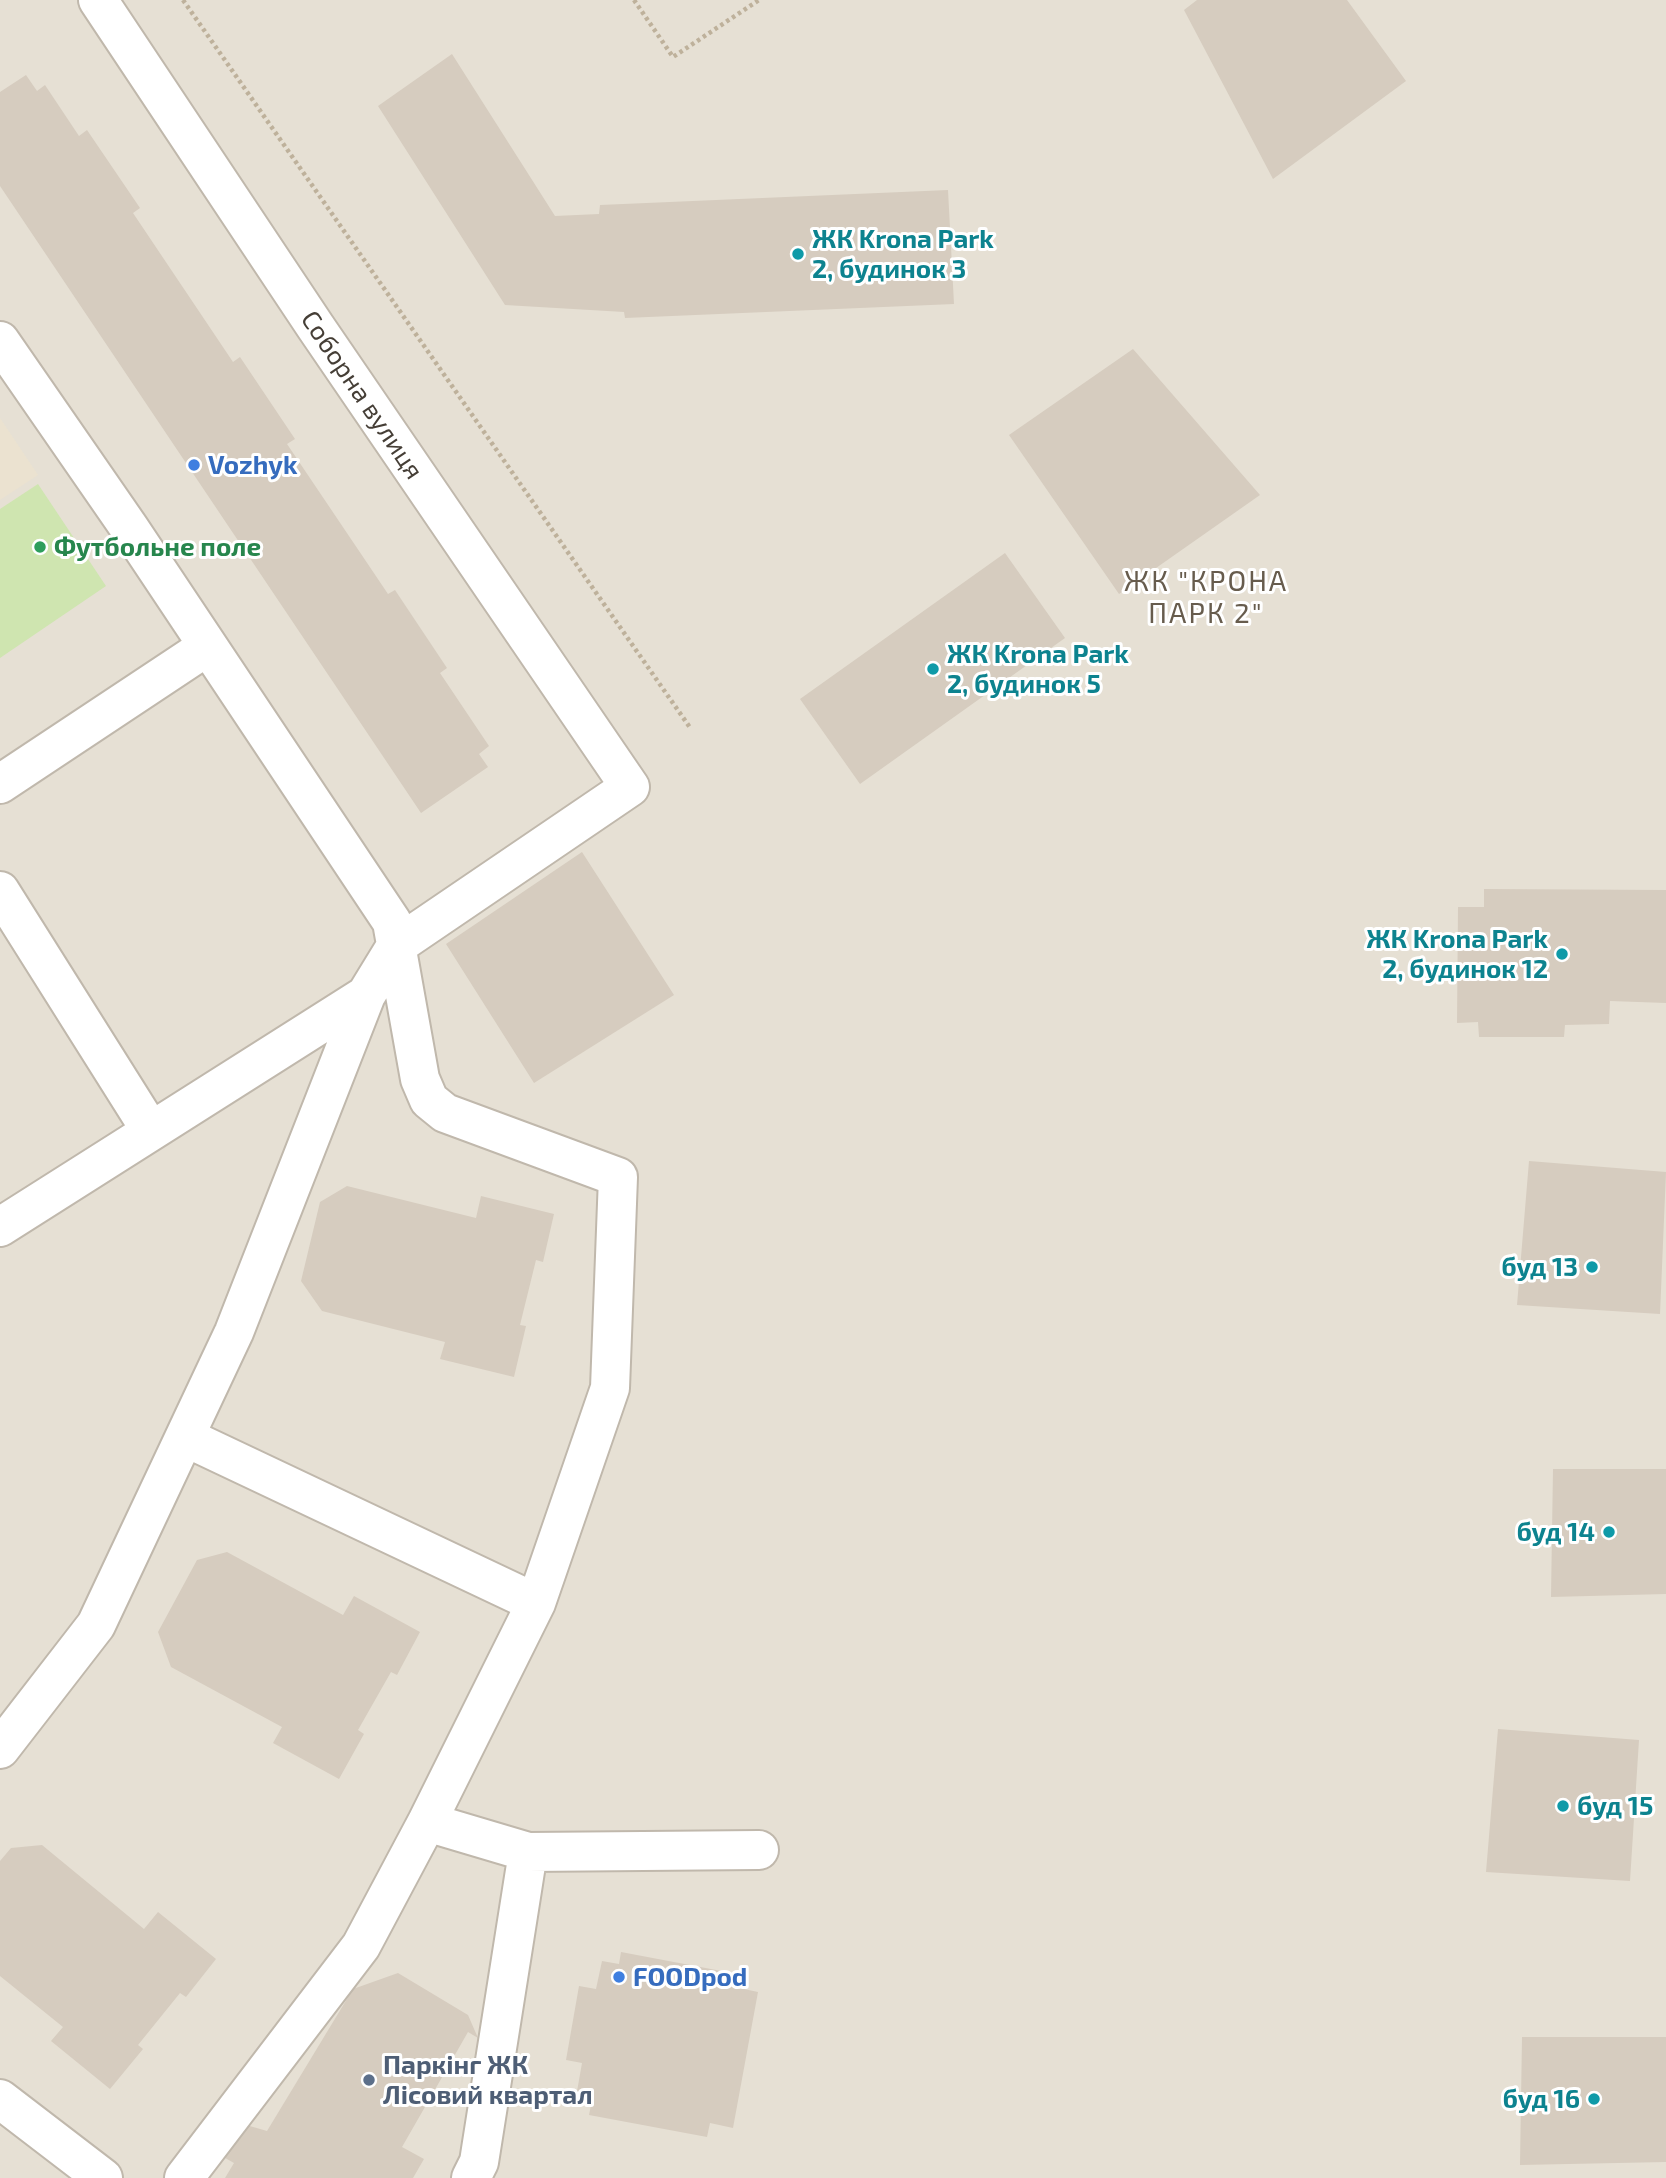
<!DOCTYPE html>
<html>
<head>
<meta charset="utf-8">
<style>
	body { margin:0 }
	canvas { display:block; background:#f2eee6 }
</style>
</head>
<body>
<canvas width="1666" height="2178"></canvas>
<script>
const c = document.querySelector('canvas').getContext('2d');
c.lineJoin = 'round';
function paint(path, color) {
  c.fillStyle = color;
  c.fill(path, 'evenodd');
}
function poly(rows) {
  const path = new Path2D();
  for (const r of rows) {
    path.moveTo(r[0], r[1]);
    for (let i = 2; i < r.length; i += 2) path.lineTo(r[i], r[i + 1]);
  }
  return path;
}
function strokePath(path, color, width, dash) {
  c.strokeStyle = color;
  c.lineWidth = width;
  c.lineCap = dash ? 'butt' : 'round';
  c.setLineDash(dash || []);
  c.stroke(path);
}
function write(font, color, halo, rows, align = 'center') {
  c.font = font + ' "Exo 2",sans-serif';
  c.lineWidth = 6;
  c.setLineDash([]);
  c.textBaseline = 'middle';
  c.strokeStyle = halo;
  c.fillStyle = color;
  for (const [text, x, y, turn = 0] of rows) {
    c.save();
    c.translate(x, y);
    c.rotate((+turn || 0) * Math.PI / 180);
    c.textAlign = isNaN(turn) ? turn : align;
    if (halo) c.strokeText(text, 0, 0);
    c.fillText(text, 0, 0);
    c.restore();
  }
}
const residential = poly([
	[0,0,1666,0,1666,2178,0,2178]
]);
const education = poly([
	[0,418,38,475,0,500]
]);
const green = poly([
	[38,484,106,586,0,658,0,509]
]);
const building = poly([
	[1197,0,1347,0,1406,81,1273,179,1184,10],
	[452,54,555,216,599,214,600,205,948,190,954,304,625,318,624,312,505,305,378,106],
	[26,75,37,91,45,85,79,136,87,130,140,208,133,213,233,362,240,357,295,439,287,444,388,594,395,590,447,668,440,673,489,746,479,754,488,767,421,813,0,186,0,92],
	[1133,349,1260,495,1119,594,1009,435],
	[1005,553,1065,638,860,784,800,699],
	[582,852,674,995,534,1083,446,944],
	[1484,889,1666,890,1666,1003,1610,1001,1609,1024,1565,1025,1564,1037,1479,1037,1478,1022,1457,1023,1458,907,1484,907],
	[1529,1161,1666,1172,1660,1314,1517,1305],
	[347,1186,476,1218,481,1196,554,1214,543,1262,536,1260,520,1325,526,1326,514,1377,440,1359,445,1342,322,1311,301,1281,320,1202],
	[1553,1469,1666,1469,1666,1594,1551,1597],
	[227,1552,343,1615,354,1596,420,1632,397,1675,391,1672,358,1730,364,1734,339,1779,273,1743,282,1727,171,1667,158,1632,197,1560],
	[1498,1729,1639,1740,1630,1881,1486,1872],
	[42,1845,144,1929,158,1912,216,1959,186,1997,180,1993,138,2045,143,2049,110,2089,51,2041,63,2027,0,1976,0,1861,11,1848],
	[621,1952,732,1973,730,1986,758,1992,733,2128,710,2123,707,2137,589,2115,592,2100,576,2097,582,2063,566,2060,579,1986,596,1989,602,1961,619,1964],
	[398,1973,468,2015,478,2038,468,2032,402,2147,424,2159,413,2178,225,2178,234,2163,218,2154,236,2122,267,2131,353,1989],
	[1522,2037,1666,2037,1666,2162,1520,2165]
]);
const path = poly([
	[183,0,691,729],
	[634,0,673,57,759,0]
]);
const minor = poly([
	[0,341,130,529,392,922,420,1079,429,1100,445,1113,618,1177,610,1388,536,1603,427,1822,361,1946,184,2178],
	[0,784,208,646],
	[0,891,151,1131],
	[0,1227,366,995,396,946,630,787,315,326,98,0],
	[185,1437,536,1603],
	[0,1749,96,1625,234,1332,366,995],
	[427,1822,528,1852,759,1850],
	[0,2099,103,2178],
	[471,2178,479,2162,528,1852]
]);
const markers = [
	[798,254,7,"#0f9aa8"],
	[194,465,7,"#3f7fe0"],
	[40,547,7,"#2e9e5b"],
	[933,669,7,"#0f9aa8"],
	[1562,954,7,"#0f9aa8"],
	[1592,1267,7,"#0f9aa8"],
	[1609,1532,7,"#0f9aa8"],
	[1563,1806,7,"#0f9aa8"],
	[619,1977,7,"#3f7fe0"],
	[369,2080,7,"#5c6f8a"],
	[1594,2099,7,"#0f9aa8"]
];
const cultureNames = [
	["ЖК Krona Park",812,239,"left"],
	["2, будинок 3",812,269,"left"],
	["ЖК Krona Park",947,654,"left"],
	["2, будинок 5",947,684,"left"],
	["ЖК Krona Park",1548,939],
	["2, будинок 12",1548,969],
	["буд 13",1578,1267],
	["буд 14",1595,1532],
	["буд 15",1577,1806,"left"],
	["буд 16",1580,2099]
];
const streetNames = [
	["Соборна вулиця",362,395,56]
];
const shopNames = [
	["Vozhyk",208,465],
	["FOODpod",633,1977]
];
const leisureNames = [
	["Футбольне поле",54,547]
];
const serviceNames = [
	["Паркінг ЖК",383,2065],
	["Лісовий квартал",383,2095]
];
const neighbourhoodNames = [
	["ЖК \"КРОНА",1206,582],
	["ПАРК 2\"",1206,614]
];
paint(residential, '#e6e0d4');
paint(education, '#ebe2d0');
paint(green, '#cfe5b0');
paint(building, '#d6ccbf');
strokePath(minor, '#c0b8ac', 42);
strokePath(path, '#beb19b', 4.5, [3.5, 3.5]);
strokePath(minor, '#fff', 38);
for (const [x, y, r, color] of markers) {
  const dot = new Path2D();
  dot.arc(x, y, r, 0, 2 * Math.PI);
  c.fillStyle = color;
  c.fill(dot);
  strokePath(dot, '#fff', 2.5);
}
write('bold 26px', '#0d838f', '#fff', cultureNames, 'right');
write('26px', '#453e36', '#fff', streetNames);
write('bold 26px', '#366cbe', '#fff', shopNames, 'left');
write('bold 26px', '#27864d', '#fff', leisureNames, 'left');
write('bold 26px', '#4e5e75', '#fff', serviceNames, 'left');
c.letterSpacing = '2px';
write('28px', '#675c4d', '#fff', neighbourhoodNames);
c.letterSpacing = '0px';
</script>
</body>
</html>
